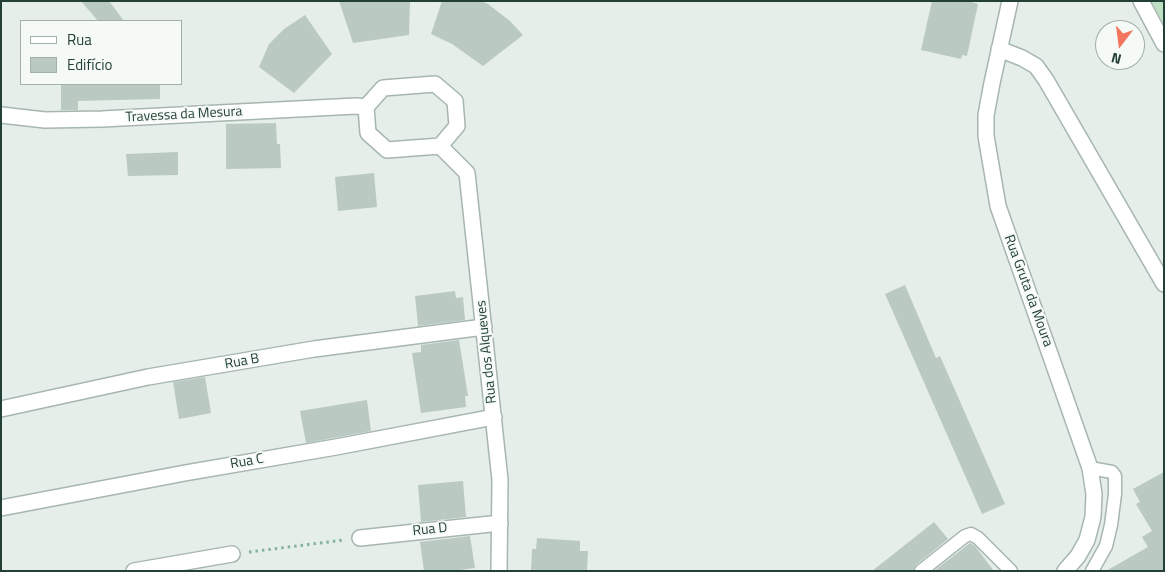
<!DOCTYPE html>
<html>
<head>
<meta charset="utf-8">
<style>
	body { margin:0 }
	#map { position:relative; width:1165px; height:572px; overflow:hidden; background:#e5eee9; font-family:"Titillium Web",sans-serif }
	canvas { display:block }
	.frame { position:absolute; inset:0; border:2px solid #234036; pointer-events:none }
	.legend { position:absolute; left:20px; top:20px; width:162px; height:65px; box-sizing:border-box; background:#f6faf7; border:1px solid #a2b0aa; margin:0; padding:6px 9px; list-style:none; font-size:15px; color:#234036 }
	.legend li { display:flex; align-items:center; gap:10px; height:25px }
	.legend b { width:25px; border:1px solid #a2b0aa }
	.north { position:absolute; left:1095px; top:20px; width:50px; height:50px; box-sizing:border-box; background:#f6faf7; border:1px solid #a2b0aa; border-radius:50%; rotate:195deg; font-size:14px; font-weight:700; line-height:20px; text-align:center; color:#234036 }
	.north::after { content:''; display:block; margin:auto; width:18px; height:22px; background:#f3755e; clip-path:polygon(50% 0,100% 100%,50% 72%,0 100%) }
</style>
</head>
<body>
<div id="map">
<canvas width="1165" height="572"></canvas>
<div class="frame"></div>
<ul class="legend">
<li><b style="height:6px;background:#fff"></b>Rua</li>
<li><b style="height:14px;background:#bac9c2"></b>Edifício</li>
</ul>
<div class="north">N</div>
</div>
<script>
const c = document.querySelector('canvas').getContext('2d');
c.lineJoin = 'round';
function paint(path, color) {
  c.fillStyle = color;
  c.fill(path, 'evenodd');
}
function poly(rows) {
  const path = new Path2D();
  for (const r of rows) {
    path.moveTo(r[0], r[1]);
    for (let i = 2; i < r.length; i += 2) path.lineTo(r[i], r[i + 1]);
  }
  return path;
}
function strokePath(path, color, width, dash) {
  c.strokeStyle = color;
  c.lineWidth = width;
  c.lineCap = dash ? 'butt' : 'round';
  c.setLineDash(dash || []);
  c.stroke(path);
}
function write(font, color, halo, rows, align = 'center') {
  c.font = font + ' "Titillium Web",sans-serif';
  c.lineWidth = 4;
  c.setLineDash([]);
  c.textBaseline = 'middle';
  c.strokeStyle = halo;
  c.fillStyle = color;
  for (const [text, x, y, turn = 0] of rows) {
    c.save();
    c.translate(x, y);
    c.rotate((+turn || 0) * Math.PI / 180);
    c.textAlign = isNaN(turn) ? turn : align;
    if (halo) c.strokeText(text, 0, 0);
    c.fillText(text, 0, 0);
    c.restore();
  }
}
const green = poly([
	[1151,1,1164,1,1164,24]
]);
const building = poly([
	[81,1,109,1,124,21,98,21],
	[339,1,410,1,409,35,353,43],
	[442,1,481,1,488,4,510,21,523,35,483,66,452,44,431,34],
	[932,1,968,1,978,4,967,56,962,55,961,59,921,50],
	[305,15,332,54,294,93,259,67,269,44,284,29],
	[61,84,160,84,160,99,78,101,78,110,61,110],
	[276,123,277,144,280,144,281,168,226,169,226,124],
	[178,152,178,175,128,176,126,154],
	[374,173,377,207,338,211,335,177],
	[905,285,936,358,940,356,1005,504,982,514,885,294],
	[455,291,456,298,463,297,465,320,418,326,415,296],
	[459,340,468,396,465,396,466,407,421,413,412,353,421,352,421,345],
	[205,377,211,413,179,419,173,382],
	[367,400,371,431,306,443,300,411],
	[1164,472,1164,571,1106,571,1148,547,1142,537,1152,531,1136,504,1140,502,1133,489],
	[463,481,466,517,421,522,418,485],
	[934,522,948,539,916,565,913,571,872,571],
	[470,536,475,568,453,571,424,571,420,542],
	[537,538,580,541,580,551,588,551,587,571,531,571,532,549,536,549],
	[970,543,975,546,994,571,934,571]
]);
const path = poly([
	[249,552,344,540]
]);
const lane = poly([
	[1090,468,1112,472,1115,476,1115,494,1111,525,1106,546,1092,571],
	[921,571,965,536,971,534,978,538,1011,571]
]);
const street = poly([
	[1010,1,992,83,986,115,986,136,998,206,1090,468,1094,494,1093,517,1087,540,1078,556,1065,571],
	[1141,1,1164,44],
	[999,49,1022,58,1036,66,1046,80,1164,284],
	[435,84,455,101,457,126,440,146,387,150,368,133,366,107,383,88,435,84],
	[1,115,45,120,102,119,356,106,366,107],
	[440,146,467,173,500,480,499,571],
	[1,409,148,377,314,349,484,327],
	[1,508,185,473,336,447,494,417],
	[360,538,500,523],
	[134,571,232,554]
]);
const streetNames = [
	["Travessa da Mesura",184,115,-3],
	["Rua Gruta da Moura",1028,291,70],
	["Rua dos Alqueves",487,352,-96],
	["Rua B",242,362,-10],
	["Rua C",247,462,-10],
	["Rua D",430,530,-6]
];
paint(green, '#bedfc4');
paint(building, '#bac9c2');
strokePath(lane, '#a7b6b0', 15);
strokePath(street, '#a7b6b0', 18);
strokePath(path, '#85b2a0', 3, [2.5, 4]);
strokePath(lane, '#fff', 12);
strokePath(street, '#fff', 15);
write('14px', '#234036', '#f6faf7', streetNames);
</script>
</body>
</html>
